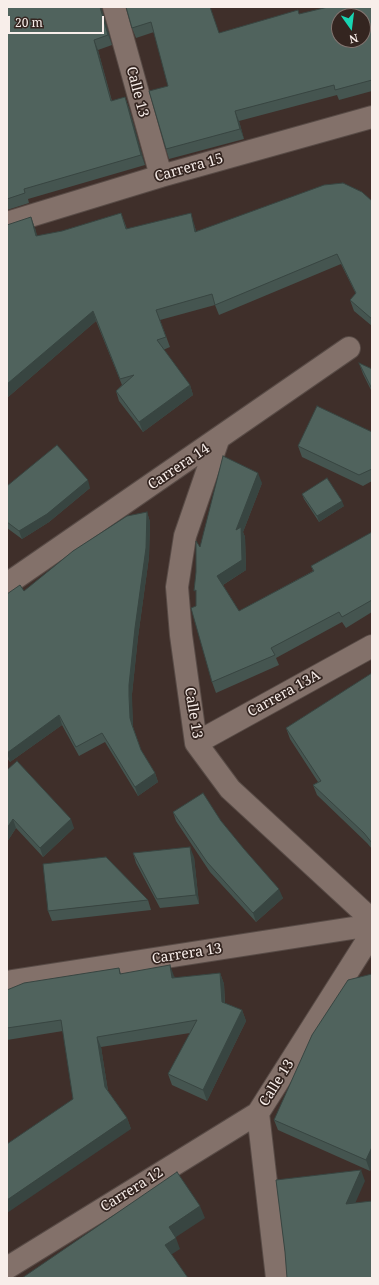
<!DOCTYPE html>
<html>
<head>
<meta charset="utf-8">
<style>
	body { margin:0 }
	#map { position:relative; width:379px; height:1285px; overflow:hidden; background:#3f2f2a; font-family:"Noto Serif",serif }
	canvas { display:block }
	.frame { position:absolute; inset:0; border:8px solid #f8eeea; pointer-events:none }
	.north { position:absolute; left:331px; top:8px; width:40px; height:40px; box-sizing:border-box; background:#342520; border:1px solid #827571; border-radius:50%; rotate:166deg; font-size:11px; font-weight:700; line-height:16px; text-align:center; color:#f8eeea }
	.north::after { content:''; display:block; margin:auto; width:14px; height:18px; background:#18d5b2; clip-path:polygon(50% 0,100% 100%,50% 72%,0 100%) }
	.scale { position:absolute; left:8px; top:16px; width:96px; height:18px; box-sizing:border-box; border:2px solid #f8eeea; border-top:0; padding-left:5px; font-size:12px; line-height:14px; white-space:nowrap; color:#f8eeea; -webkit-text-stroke:3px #342520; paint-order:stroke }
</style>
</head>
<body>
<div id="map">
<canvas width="379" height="1285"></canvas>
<div class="frame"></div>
<div class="north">N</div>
<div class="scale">20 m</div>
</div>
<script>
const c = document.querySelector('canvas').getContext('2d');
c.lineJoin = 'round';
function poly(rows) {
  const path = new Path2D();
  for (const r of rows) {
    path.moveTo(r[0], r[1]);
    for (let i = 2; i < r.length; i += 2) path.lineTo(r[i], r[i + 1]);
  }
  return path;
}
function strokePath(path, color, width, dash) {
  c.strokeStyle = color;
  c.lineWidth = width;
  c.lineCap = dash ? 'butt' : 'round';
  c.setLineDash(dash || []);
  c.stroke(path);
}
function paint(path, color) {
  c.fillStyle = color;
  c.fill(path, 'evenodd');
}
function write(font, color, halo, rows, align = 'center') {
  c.font = font + ' "Noto Serif",serif';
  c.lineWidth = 3.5;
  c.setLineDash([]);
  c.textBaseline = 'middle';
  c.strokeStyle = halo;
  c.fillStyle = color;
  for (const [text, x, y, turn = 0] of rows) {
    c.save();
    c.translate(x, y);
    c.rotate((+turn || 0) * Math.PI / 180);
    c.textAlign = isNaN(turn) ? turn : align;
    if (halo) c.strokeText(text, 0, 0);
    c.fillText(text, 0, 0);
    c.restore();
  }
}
const street = poly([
	[114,7,161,176],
	[7,223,161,176,372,117],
	[218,440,185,536,177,587,181,635,196,743,230,789,372,920],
	[7,584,349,348],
	[196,743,372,646],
	[7,989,12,981,372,925],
	[7,1268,258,1113],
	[277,1278,258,1113,372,933]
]);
const wall = poly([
	[7,7,102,10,112,45,98,50,112,101,125,97,129,108,145,165,28,199,29,203,7,210],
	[126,7,219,33,299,14,372,7,372,91,339,100,337,95,239,121,244,139,169,159,166,149,168,86,154,32,136,38,132,28],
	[372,201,372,326,354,311,350,300,356,294,341,264,219,315,215,305,160,320,170,347,163,350,190,385,193,395,143,432,119,401,116,391,122,385,96,321,7,398,7,225,35,228,37,236,62,231,121,213,127,229,194,224,196,231],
	[359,363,372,369,372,392,363,374],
	[372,432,372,481,363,486,302,457,298,446],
	[262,483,243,532,245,537,246,570,223,585,239,611,313,571,311,566,372,532,372,612,346,628,342,622,276,658,279,665,216,693,212,682,196,606,200,547],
	[7,486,90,488,49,522,22,539,7,528],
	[302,494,344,506,319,522,304,499],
	[147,512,150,522,149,557,138,637,132,694,132,705,133,727,135,733,141,750,155,773,158,782,138,796,105,742,79,756,62,725,10,762,7,758,7,594,24,591],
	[372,673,372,849,367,843,317,795,313,785,318,782,290,739,286,728],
	[7,770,74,828,43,857,16,828,7,842],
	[173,812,221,821,283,898,256,922,210,872,176,821],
	[133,853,194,857,199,904,160,908,136,863],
	[148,900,151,910,52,921,48,911],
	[119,968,121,974,174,976,175,978,220,973,224,984,225,1003,242,1010,246,1021,207,1101,172,1085,168,1074,190,1033,101,1047,108,1091,127,1118,131,1129,73,1099,63,1031,7,1040,7,990],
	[372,974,372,1166,370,1171,278,1130,274,1120]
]);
const shadedWall = poly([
	[100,7,102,7,102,10,112,45,108,35],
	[94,40,98,50,114,112,111,101],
	[125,97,129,108,145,165,141,155],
	[235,111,239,121,244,139,240,129],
	[191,213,194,224,199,242,195,232],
	[31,217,35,228,40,247,36,236],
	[93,311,96,321,7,398,7,384],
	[190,385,193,395,143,432,139,422],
	[258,473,262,483,243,532,245,537,246,570,221,586,217,576,236,530],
	[88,480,90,488,49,522,22,539,19,531],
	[342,501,344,506,319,522,317,516],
	[147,512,150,522,149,557,138,637,132,694,133,727,135,735,130,718,129,685],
	[59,715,62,725,10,762,7,753],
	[155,773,158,782,138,796,135,787],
	[13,819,16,828,7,842,7,828],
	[71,819,74,828,43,857,40,848],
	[190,847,194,857,199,904,196,895],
	[279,889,283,898,256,922,253,913],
	[170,965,174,976,176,989,172,978],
	[220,973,224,984,225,1013,222,1002],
	[242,1010,246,1021,207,1101,203,1090],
	[97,1037,101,1047,109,1098,105,1087],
	[127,1118,131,1129,7,1213,7,1200],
	[372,1147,372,1166,370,1171,366,1160],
	[361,1170,365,1181,350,1215,346,1204],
	[200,1206,205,1218,173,1239,169,1227],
	[176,1238,180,1249,169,1256,165,1245]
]);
const building = poly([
	[7,7,100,7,108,35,94,40,111,101,125,97,141,155,24,189,25,193,7,199,7,7],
	[126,7,210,7,219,33,298,10,299,14,328,7,372,7,372,80,335,90,334,85,235,111,240,129,166,149,149,91,168,86,151,22,132,28,126,7],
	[339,16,363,16,363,40,339,40,339,16],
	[343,183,362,192,372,201,372,319,350,300,356,293,337,254,215,305,212,294,156,310,166,337,157,340,190,385,139,422,116,391,134,375,120,379,93,311,7,384,7,225,31,217,36,236,62,231,121,213,126,229,191,213,195,232,324,185,343,183],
	[359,363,372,369,372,389,359,363],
	[317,406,372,432,372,469,359,475,298,446,317,406],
	[57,445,88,480,47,514,19,531,7,522,7,486,57,445],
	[223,456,258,473,236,530,241,527,242,560,217,576,239,611,314,571,311,566,372,532,372,600,342,617,339,612,271,648,275,655,212,682,191,608,196,606,196,590,194,591,196,572,196,541,200,547,223,456],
	[327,478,342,501,317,516,302,494,327,478],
	[147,512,146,548,135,628,129,685,129,696,130,718,132,725,141,750,155,773,135,787,102,733,76,747,59,715,7,753,7,594,20,585,24,591,73,551,127,516,147,512],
	[372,673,372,843,364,833,313,785,321,781,286,728,372,673],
	[17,761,71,819,40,848,13,819,7,828,7,770,17,761],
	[203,793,221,821,244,849,279,889,253,913,207,862,173,812,203,793],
	[190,847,196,895,157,899,133,853,190,847],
	[106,857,148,900,48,911,43,864,106,857],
	[170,965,172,978,220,973,222,1002,242,1010,203,1090,168,1074,197,1020,97,1037,105,1087,127,1118,7,1200,7,1144,73,1099,61,1020,7,1028,7,990,24,983,119,968,120,974,170,965],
	[372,974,372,1147,366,1160,274,1120,312,1035,348,980,372,974],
	[361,1170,346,1204,372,1201,372,1278,287,1278,285,1252,276,1180,361,1170],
	[177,1172,200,1206,169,1227,176,1238,165,1245,188,1278,22,1278,177,1172]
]);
const streetNames = [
	["Calle 13",137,92,75],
	["Carrera 15",189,168,-16],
	["Carrera 14",179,467,-34],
	["Carrera 13A",284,694,-29],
	["Calle 13",193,713,81],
	["Carrera 13",187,954,-9],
	["Calle 13",277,1083,-58],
	["Carrera 12",132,1190,-32]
];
strokePath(street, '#584b46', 24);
strokePath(street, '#83716a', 22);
paint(wall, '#455550');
paint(shadedWall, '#384541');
paint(building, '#50635d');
strokePath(building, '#384541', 1);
write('14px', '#f8eeea', '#342520', streetNames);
</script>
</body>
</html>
